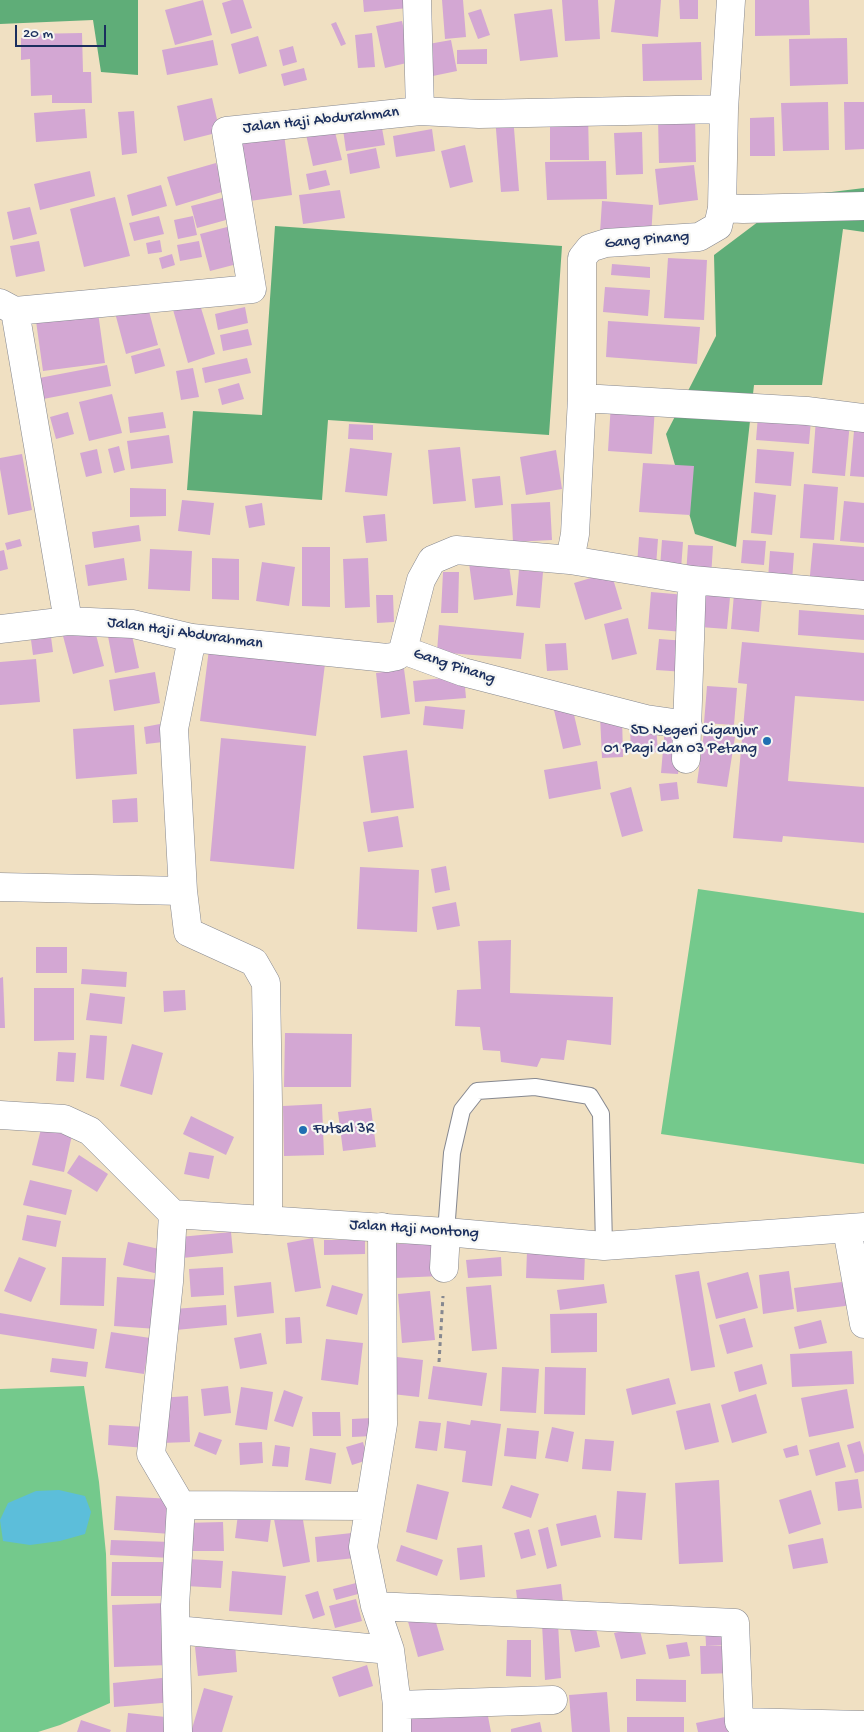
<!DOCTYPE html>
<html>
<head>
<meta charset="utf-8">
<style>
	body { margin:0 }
	#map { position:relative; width:864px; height:1732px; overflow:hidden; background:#f0e0c2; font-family:"Gochi Hand",sans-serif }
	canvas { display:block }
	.scale { position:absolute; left:15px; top:25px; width:91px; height:22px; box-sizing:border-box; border:2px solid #1b2f5e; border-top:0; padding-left:6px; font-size:15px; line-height:18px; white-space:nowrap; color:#1b2f5e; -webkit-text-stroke:4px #f6f6f2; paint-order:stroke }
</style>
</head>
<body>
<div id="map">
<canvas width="864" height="1732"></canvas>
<div class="scale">20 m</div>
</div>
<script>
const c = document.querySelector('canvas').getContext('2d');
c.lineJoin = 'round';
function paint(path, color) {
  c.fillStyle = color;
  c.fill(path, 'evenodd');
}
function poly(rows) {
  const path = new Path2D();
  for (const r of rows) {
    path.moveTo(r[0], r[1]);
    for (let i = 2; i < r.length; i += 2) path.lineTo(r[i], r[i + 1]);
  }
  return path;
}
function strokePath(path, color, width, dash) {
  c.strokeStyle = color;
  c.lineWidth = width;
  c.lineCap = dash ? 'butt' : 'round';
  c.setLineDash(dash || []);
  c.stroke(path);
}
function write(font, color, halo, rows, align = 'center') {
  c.font = font + ' "Gochi Hand",sans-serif';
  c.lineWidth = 4.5;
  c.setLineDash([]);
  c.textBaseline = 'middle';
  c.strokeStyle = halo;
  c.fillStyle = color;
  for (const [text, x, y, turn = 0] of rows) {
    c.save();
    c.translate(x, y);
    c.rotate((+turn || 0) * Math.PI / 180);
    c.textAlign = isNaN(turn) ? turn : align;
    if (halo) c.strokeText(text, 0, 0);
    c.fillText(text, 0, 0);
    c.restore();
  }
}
const green = poly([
	[698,889,864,913,864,1164,661,1134],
	[84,1386,99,1482,106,1554,110,1703,60,1725,38,1732,0,1732,0,1389]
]);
const forest = poly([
	[0,0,138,0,138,75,101,72,93,20,0,24],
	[864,188,864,232,843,229,822,385,754,385,736,547,695,534,666,434,716,336,714,255,791,197],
	[275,226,562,246,549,435,328,420,322,500,187,490,193,411,262,415]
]);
const water = poly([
	[59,1490,85,1496,91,1512,85,1534,60,1541,30,1545,3,1541,0,1520,8,1503,36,1491]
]);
const building = poly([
	[203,0,212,35,175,45,165,10],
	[232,0,243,0,252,28,231,34,222,3],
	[363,0,409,0,409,8,364,12],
	[442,0,463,0,466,37,445,39],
	[562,0,598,0,600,39,565,41],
	[615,0,661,0,658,37,611,32],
	[679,0,698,0,698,19,680,19],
	[755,0,809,0,810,35,755,36],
	[481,9,490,35,478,39,468,13],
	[552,9,558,57,520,61,514,14],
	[402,21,411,62,385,68,376,26],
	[336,22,346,44,341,46,331,24],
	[82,33,83,72,91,72,92,103,52,103,52,95,31,96,30,59,21,60,21,38,30,37,30,34],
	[372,33,375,67,358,68,355,35],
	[258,36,267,66,239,74,231,44],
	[847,38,848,84,790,86,789,39],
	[213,40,218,65,167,75,162,50],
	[451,40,457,71,428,77,423,45],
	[701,42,702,80,643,81,642,44],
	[293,46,297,62,283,66,279,50],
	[487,49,487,64,457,64,457,50],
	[304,68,307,80,284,86,281,74],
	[212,98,220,132,184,141,177,106],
	[828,102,829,150,783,151,781,103],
	[844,102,864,102,864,149,845,150],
	[85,109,87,138,36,142,34,113],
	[134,111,137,153,122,155,118,112],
	[588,113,589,160,550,160,550,114],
	[513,116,519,191,501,192,495,117],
	[380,117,385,145,346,151,342,122],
	[695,117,696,162,659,163,658,118],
	[774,117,775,156,750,156,750,118],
	[333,124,342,160,313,166,305,130],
	[432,129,435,151,396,157,393,136],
	[642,132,643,174,616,175,614,133],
	[284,134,292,195,250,201,241,141],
	[465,145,473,182,450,188,441,151],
	[376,148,380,168,350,174,347,154],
	[606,161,607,199,547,200,545,162],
	[216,163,225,191,176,206,167,177],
	[694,165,698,200,659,205,655,169],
	[326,170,330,185,309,190,306,174],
	[90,171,95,196,40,210,34,184],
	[161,185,167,206,132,216,127,195],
	[340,190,345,218,303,224,299,195],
	[234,195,237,217,197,228,191,206],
	[115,197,130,256,84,267,70,209],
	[602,201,653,205,651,237,600,233],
	[30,207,37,234,13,240,7,212],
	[159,216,164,234,134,241,129,223],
	[193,216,197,235,178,239,174,220],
	[231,226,241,263,210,271,200,234],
	[160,240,162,252,148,254,146,243],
	[39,241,45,271,16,277,10,246],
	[199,241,202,257,180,261,177,245],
	[172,254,175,265,162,269,159,258],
	[668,258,707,260,704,320,664,318],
	[612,264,650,267,650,278,611,275],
	[605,287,650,290,648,316,603,312],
	[198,298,215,354,188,363,172,306],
	[146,300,158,345,126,354,114,309],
	[97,305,105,363,43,371,35,314],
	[245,307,248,323,218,330,215,314],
	[608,321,700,327,697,364,606,357],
	[248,329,252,345,223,351,220,335],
	[160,348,165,366,135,374,131,356],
	[247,358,251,373,205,383,202,368],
	[107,365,111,386,38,400,34,379],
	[193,368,199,397,181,400,176,371],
	[239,383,244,399,222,405,218,389],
	[112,394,122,433,89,441,79,402],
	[611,403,655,407,652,454,608,451],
	[68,412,74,434,56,439,50,417],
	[163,412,166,428,130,433,128,417],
	[758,416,811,420,809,444,756,440],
	[816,419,850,422,845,476,812,473],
	[349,424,373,425,373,440,348,439],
	[854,431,864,432,864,477,850,476],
	[169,435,173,463,131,469,127,441],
	[119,446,125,470,114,473,108,449],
	[460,447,466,501,433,504,428,450],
	[350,448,392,453,387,496,345,492],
	[97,449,102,473,86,477,80,453],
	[757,449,794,452,791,486,755,483],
	[556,450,562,489,526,495,520,457],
	[22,454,32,510,8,515,0,469,0,458],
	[643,463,694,466,690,515,639,512],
	[500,476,503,505,475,508,472,479],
	[804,484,838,487,834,540,800,538],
	[130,488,166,489,166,516,130,517],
	[754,492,776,495,772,535,751,533],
	[182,500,214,503,210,535,178,531],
	[844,501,864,503,864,543,840,541],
	[550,502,552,540,513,542,511,504],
	[262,503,265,525,249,528,245,506],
	[385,514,387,541,366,543,363,516],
	[139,525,141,541,94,548,92,532],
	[639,537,658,539,656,566,637,565],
	[20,539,22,546,7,550,5,543],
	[662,540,683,542,681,569,660,568],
	[743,540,766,541,764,565,741,563],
	[813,543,864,547,864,591,809,586],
	[688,545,713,546,711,577,686,575],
	[302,547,330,547,330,607,302,606],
	[150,549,192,551,190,591,148,589],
	[4,550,8,569,0,571,0,551],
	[770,551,794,553,792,581,768,579],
	[124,558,127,580,88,586,85,565],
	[212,558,239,559,239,600,212,599],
	[368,558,370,607,345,608,343,559],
	[508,558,513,595,474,600,469,563],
	[262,562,295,567,289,606,256,601],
	[519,570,543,572,540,608,516,606],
	[443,572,459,572,458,613,441,613],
	[611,572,622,609,585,620,574,583],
	[703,585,731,587,727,629,700,627],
	[651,592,686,595,683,632,648,629],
	[734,594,762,597,759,632,731,629],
	[376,595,393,595,394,622,377,623],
	[799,610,864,615,864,640,798,635],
	[628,618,637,654,612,660,604,624],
	[439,625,524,633,521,659,437,652],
	[130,626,139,668,115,673,107,631],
	[94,627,104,666,73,674,63,636],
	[51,637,53,652,33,655,31,640],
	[659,639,687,641,685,672,656,670],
	[210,641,326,656,316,736,200,721],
	[742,642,864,653,864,701,795,696,788,781,864,787,864,843,783,836,782,842,733,838,747,684,738,683],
	[566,643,568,670,547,671,545,644],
	[36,659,40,702,0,705,0,662],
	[404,669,410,714,381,718,376,673],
	[155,672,160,703,114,711,109,680],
	[464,676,466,698,415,702,413,681],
	[707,686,737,688,734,725,704,723],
	[425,706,465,710,463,729,423,725],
	[572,706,581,745,563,749,554,710],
	[622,715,623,757,602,758,600,716],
	[160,724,163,742,146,744,144,727],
	[134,725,137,774,76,779,73,729],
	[656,726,658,752,631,754,630,728],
	[665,727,682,728,678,774,661,773],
	[704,732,735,737,727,787,697,783],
	[221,738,306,746,294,869,210,861],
	[407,750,414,808,371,813,363,756],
	[597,761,601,789,549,799,544,770],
	[677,782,679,799,661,801,659,784],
	[631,787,643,831,622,837,610,793],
	[137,798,138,822,113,823,112,800],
	[398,816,403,847,368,852,363,822],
	[446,866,450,890,435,893,431,869],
	[360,867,419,870,417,932,357,929],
	[456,902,460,926,437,930,432,907],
	[511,940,510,993,613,997,611,1045,567,1040,564,1060,541,1058,537,1067,501,1062,500,1051,483,1050,480,1027,455,1026,457,990,481,989,478,941],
	[36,947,67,947,67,973,36,973],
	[82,969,127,972,126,987,81,984],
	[3,977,5,1028,0,1028,0,978],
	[34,988,74,988,74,1040,34,1041],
	[185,990,186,1010,164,1012,163,991],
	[90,993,125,997,122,1024,86,1020],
	[285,1033,352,1034,351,1087,284,1087],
	[90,1035,107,1036,104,1080,86,1078],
	[132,1044,163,1053,152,1095,120,1086],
	[58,1052,76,1053,74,1082,56,1081],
	[322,1104,324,1155,284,1156,283,1106],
	[371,1108,376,1147,343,1151,338,1112],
	[191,1116,234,1137,226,1155,183,1134],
	[41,1129,72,1135,64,1172,32,1165],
	[189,1152,214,1156,209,1179,184,1174],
	[79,1155,108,1174,97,1192,67,1173],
	[30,1180,72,1190,66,1215,23,1205],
	[27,1215,61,1221,56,1247,22,1240],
	[231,1232,233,1253,182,1258,180,1237],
	[313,1238,321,1288,295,1292,287,1243],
	[324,1240,365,1240,365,1254,324,1255],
	[128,1242,168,1251,162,1275,123,1265],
	[439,1242,441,1276,395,1278,393,1244],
	[527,1251,585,1254,584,1280,526,1278],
	[19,1257,46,1268,31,1302,4,1291],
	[62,1257,106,1258,104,1306,60,1305],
	[501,1257,502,1276,468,1278,466,1260],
	[223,1267,224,1295,191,1297,189,1269],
	[699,1271,715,1367,691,1371,675,1275],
	[789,1271,794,1309,763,1314,759,1275],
	[748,1272,758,1308,716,1319,707,1283],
	[117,1277,161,1280,157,1329,114,1326],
	[850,1281,853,1305,797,1312,794,1288],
	[271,1282,274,1313,237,1317,234,1286],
	[604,1284,607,1303,560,1310,557,1290],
	[332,1285,363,1294,357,1315,326,1306],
	[491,1285,497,1349,472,1351,466,1287],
	[430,1291,435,1340,402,1343,398,1294],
	[226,1305,227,1325,176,1330,174,1309],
	[0,1313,97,1329,94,1349,0,1334],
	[597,1313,597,1352,551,1353,550,1314],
	[300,1317,302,1343,286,1344,285,1318],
	[745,1318,753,1347,727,1354,719,1325],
	[821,1320,827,1343,799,1349,794,1327],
	[111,1332,150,1338,144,1374,105,1368],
	[261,1333,267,1364,240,1369,234,1338],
	[326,1339,363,1343,358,1385,321,1380],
	[852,1351,854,1384,792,1387,790,1354],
	[397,1357,423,1360,419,1397,392,1394],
	[52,1358,88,1362,86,1377,50,1372],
	[762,1364,767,1384,739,1392,734,1372],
	[433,1366,487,1373,482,1406,428,1399],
	[502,1367,539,1369,536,1413,500,1411],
	[545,1367,586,1368,585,1415,544,1414],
	[669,1378,676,1404,632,1415,626,1389],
	[228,1386,231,1413,204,1416,201,1389],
	[241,1387,273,1392,267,1430,235,1425],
	[847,1389,854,1428,809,1437,801,1398],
	[284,1390,303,1397,293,1427,274,1421],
	[756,1394,767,1433,732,1443,721,1405],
	[188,1396,190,1442,161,1443,159,1398],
	[710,1403,719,1442,685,1450,676,1411],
	[312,1412,340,1412,341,1436,313,1436],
	[372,1418,372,1436,352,1437,352,1419],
	[471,1420,501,1424,492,1486,462,1482,466,1451,444,1448,447,1421,470,1425],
	[419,1421,441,1423,437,1451,415,1448],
	[109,1425,147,1427,146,1448,108,1445],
	[552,1427,574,1432,568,1462,545,1458],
	[507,1428,539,1431,536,1459,504,1456],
	[199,1432,222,1440,216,1455,194,1446],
	[585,1439,614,1441,611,1471,582,1469],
	[860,1441,864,1455,864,1471,855,1473,847,1445],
	[262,1442,263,1463,240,1465,239,1443],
	[363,1442,368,1460,352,1465,346,1447],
	[839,1442,846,1467,816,1476,809,1450],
	[275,1445,290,1447,288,1467,272,1466],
	[797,1445,799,1455,786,1458,783,1449],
	[310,1448,336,1453,331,1484,305,1480],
	[858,1479,862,1508,838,1511,835,1482],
	[719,1480,723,1562,679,1564,675,1483],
	[417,1484,449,1492,437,1540,406,1532],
	[511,1485,539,1494,531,1518,502,1508],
	[811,1490,821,1524,789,1534,779,1500],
	[617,1491,646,1493,642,1540,614,1538],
	[116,1496,173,1499,171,1534,114,1530],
	[239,1506,272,1510,268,1542,235,1538],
	[302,1514,310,1562,283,1567,274,1519],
	[596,1515,601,1537,561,1546,556,1524],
	[223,1522,224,1551,183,1551,183,1523],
	[548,1527,557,1566,547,1569,538,1530],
	[529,1529,536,1555,521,1559,514,1533],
	[352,1533,355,1558,317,1562,315,1537],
	[823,1538,828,1563,793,1569,788,1545],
	[111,1540,171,1542,171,1558,110,1555],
	[401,1545,443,1560,437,1576,396,1561],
	[482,1545,485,1577,460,1580,457,1548],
	[188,1559,223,1561,221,1588,186,1586],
	[112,1562,170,1562,170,1596,111,1596],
	[232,1571,286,1576,282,1615,229,1611],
	[356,1583,358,1594,336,1600,333,1589],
	[561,1584,563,1602,518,1607,516,1590],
	[318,1591,325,1615,313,1619,305,1595],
	[356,1599,362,1621,335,1628,329,1606],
	[166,1603,168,1665,114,1667,112,1605],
	[433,1612,444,1650,418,1657,407,1618],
	[594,1620,600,1647,575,1652,569,1625],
	[558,1623,561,1678,545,1680,542,1624],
	[705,1623,729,1623,729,1645,706,1646],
	[639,1627,646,1654,621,1659,614,1633],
	[507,1640,531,1640,531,1677,506,1676],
	[687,1642,690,1656,669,1659,666,1645],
	[235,1643,237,1672,198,1676,195,1647],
	[700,1646,734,1646,735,1673,701,1674],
	[367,1665,373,1686,339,1697,332,1677],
	[171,1677,174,1702,114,1707,113,1683],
	[636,1679,686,1680,686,1702,636,1701],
	[204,1688,233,1696,222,1732,191,1732],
	[607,1692,610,1732,572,1732,569,1695],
	[486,1706,491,1732,408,1732,406,1720],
	[128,1713,175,1718,173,1732,126,1732],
	[627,1717,684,1717,684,1732,627,1732],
	[725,1717,728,1732,698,1732,696,1723],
	[81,1720,111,1730,110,1732,77,1732],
	[540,1722,542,1732,511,1732,511,1729]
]);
const path = poly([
	[439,1362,443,1296]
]);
const lane = poly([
	[446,1232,452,1153,462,1110,477,1091,535,1087,590,1096,601,1114,604,1246]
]);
const street = poly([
	[417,0,420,111],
	[722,208,743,209,864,206],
	[0,303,15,311,252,289,226,131,420,111,479,114,724,109],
	[15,311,68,621],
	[582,398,807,411,864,418],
	[570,560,692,580,864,595],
	[0,629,68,621,133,624,192,638,387,658,397,656,403,650],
	[192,638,174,729,183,891,188,932,254,962,266,983,268,1104,268,1220],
	[403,650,421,580,432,560,456,550,570,560,575,534,582,398,582,258,590,248,606,243,699,237,718,226,722,208,724,109,731,0],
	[403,650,463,672,646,719,688,725],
	[686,759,692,580],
	[0,887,183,891],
	[173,1214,169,1282,151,1454,181,1505,175,1606,178,1732],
	[382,1227,383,1424,363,1547,375,1606,390,1650,397,1705,397,1732],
	[847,1229,864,1324],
	[444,1268,446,1232],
	[181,1505,369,1506],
	[375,1606,735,1623,739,1722,864,1725],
	[176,1630,390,1650],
	[397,1705,553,1700]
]);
const secondary = poly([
	[0,1115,64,1119,90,1131,173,1214,446,1232,604,1246,864,1227]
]);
const markers = [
	[767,741,5,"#1f6fb2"],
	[303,1130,5,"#1f6fb2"]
];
const streetNames = [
	["Jalan Haji Abdurahman",321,121,-6],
	["Gang Pinang",647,241,-5],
	["Jalan Haji Abdurahman",185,634,8],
	["Gang Pinang",454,667,18],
	["Jalan Haji Montong",414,1230,4]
];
const poiNames = [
	["SD Negeri Ciganjur",757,732],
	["01 Pagi dan 03 Petang",757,750],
	["Futsal 3R",313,1130,"left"]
];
paint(green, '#74c98c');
paint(forest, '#5fad78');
paint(water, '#5cbeda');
paint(building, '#d3a7d3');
strokePath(lane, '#868890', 18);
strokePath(street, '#868890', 29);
strokePath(secondary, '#868890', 29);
strokePath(path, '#868890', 3, [4, 4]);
strokePath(lane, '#fff', 16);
strokePath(street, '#fff', 28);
strokePath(secondary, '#fff', 28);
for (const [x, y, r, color] of markers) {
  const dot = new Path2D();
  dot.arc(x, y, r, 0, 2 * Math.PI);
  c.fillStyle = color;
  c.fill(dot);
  strokePath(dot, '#f6f6f2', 2);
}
write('16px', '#1b2f5e', '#f6f6f2', streetNames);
write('16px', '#1b2f5e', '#f6f6f2', poiNames, 'right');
</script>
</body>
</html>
